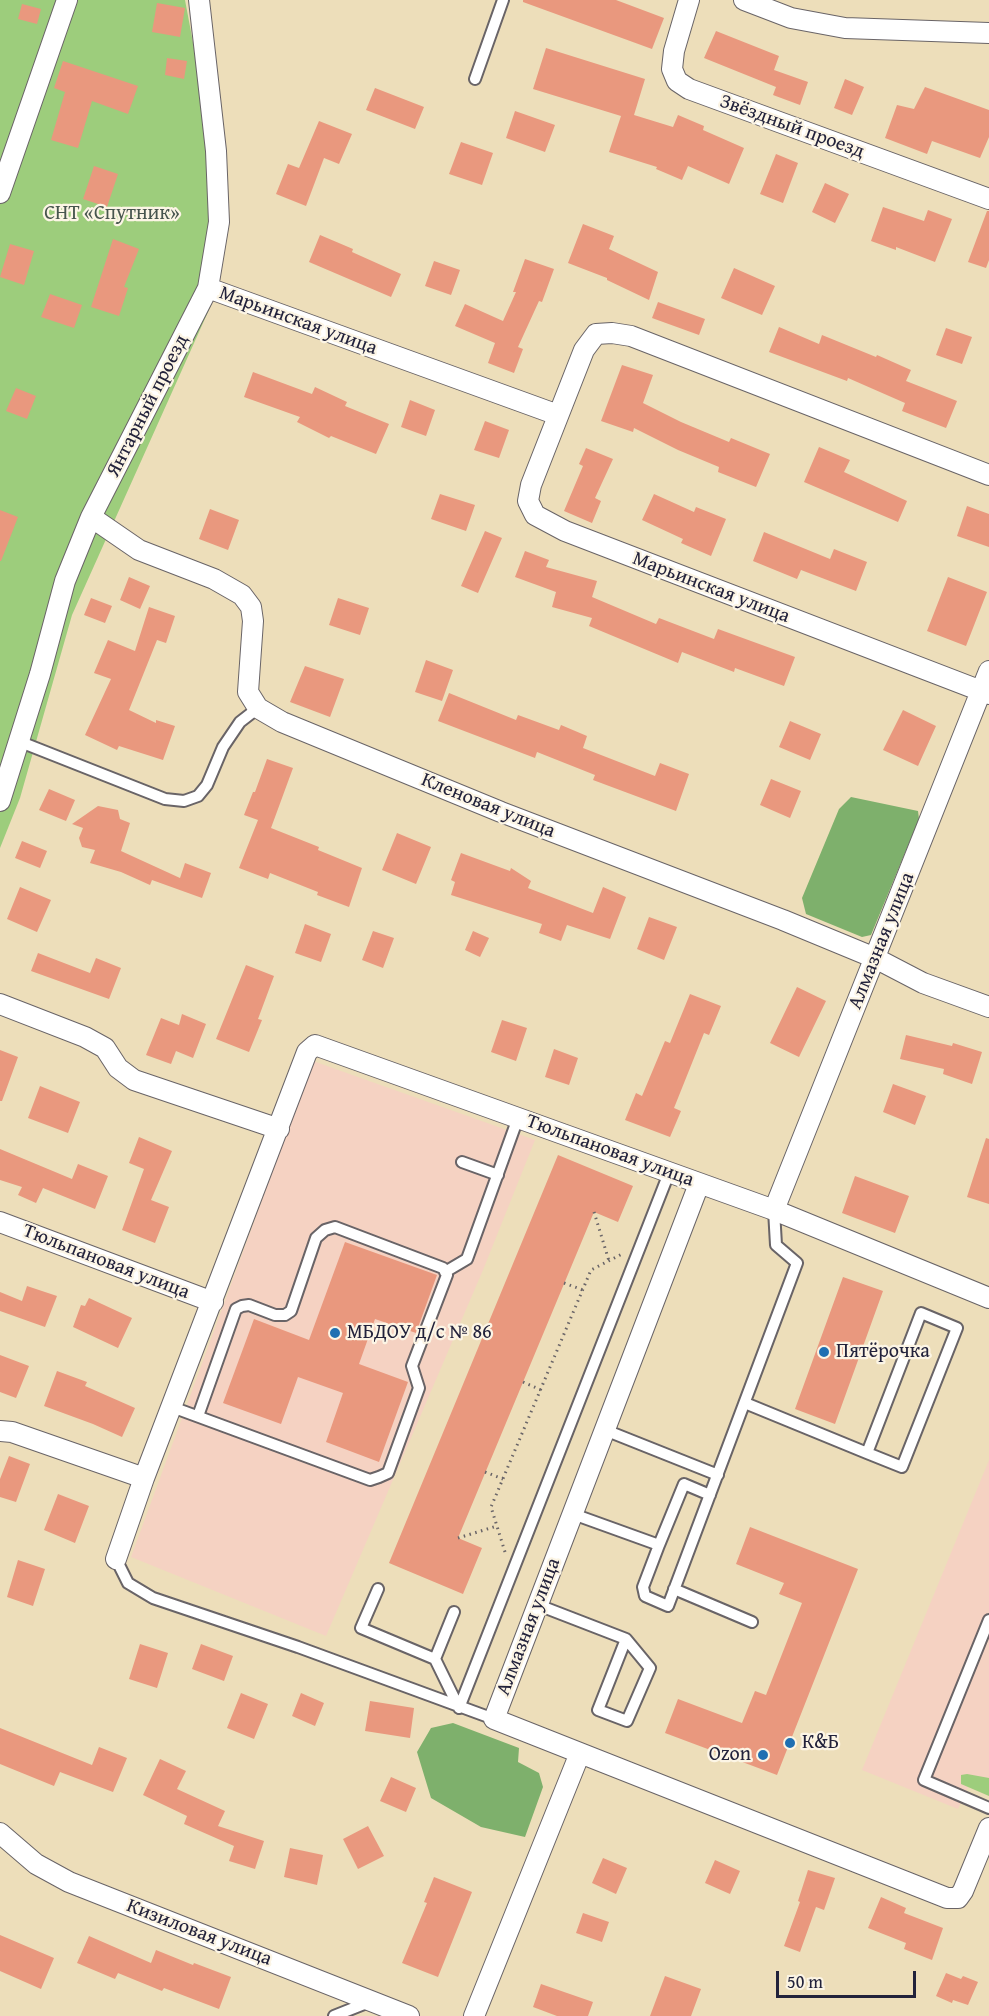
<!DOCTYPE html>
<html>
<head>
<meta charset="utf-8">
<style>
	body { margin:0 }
	#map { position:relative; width:989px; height:2016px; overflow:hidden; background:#eddeba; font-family:"Gentium Book Plus",serif }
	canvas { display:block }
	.scale { position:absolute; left:776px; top:1971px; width:140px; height:27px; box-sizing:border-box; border:3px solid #22223b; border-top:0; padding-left:8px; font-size:18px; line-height:21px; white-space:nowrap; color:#22223b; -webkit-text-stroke:4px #fcf5e5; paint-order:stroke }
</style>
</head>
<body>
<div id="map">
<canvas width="989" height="2016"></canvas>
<div class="scale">50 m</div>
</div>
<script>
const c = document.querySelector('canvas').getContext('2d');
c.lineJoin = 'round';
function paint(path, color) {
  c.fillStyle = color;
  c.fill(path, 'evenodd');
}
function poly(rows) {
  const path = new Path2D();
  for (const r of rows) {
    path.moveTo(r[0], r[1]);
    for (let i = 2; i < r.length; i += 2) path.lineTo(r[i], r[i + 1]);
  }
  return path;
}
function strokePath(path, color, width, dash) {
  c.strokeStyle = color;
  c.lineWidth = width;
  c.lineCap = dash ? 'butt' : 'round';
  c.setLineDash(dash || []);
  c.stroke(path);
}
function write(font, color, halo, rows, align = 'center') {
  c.font = font + ' "Gentium Book Plus",serif';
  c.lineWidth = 4.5;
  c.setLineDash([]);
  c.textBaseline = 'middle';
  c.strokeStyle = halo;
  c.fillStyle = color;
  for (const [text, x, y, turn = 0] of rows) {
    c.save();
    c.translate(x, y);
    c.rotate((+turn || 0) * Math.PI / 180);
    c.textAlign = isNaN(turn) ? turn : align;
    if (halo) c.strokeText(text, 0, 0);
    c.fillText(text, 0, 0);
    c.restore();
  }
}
const built = poly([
	[313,1061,535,1140,483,1270,326,1636,131,1557],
	[989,1460,989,1796,968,1787,958,1809,862,1770]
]);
const green = poly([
	[0,0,185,0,225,213,212,303,72,615,20,798,0,848],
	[967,1774,989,1778,989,1796,961,1784,961,1775]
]);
const forest = poly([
	[851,797,918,811,919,819,871,935,862,937,806,914,802,898,839,809],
	[453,1723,519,1748,518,1762,539,1773,543,1787,525,1837,481,1827,431,1798,417,1752,431,1728]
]);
const building = poly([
	[523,0,616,0,664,18,652,49,523,2],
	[157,3,185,8,180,37,152,32],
	[22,4,41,9,37,24,18,19],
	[716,31,779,56,774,70,808,82,800,105,773,95,776,87,704,58],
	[546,48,645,79,634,115,673,127,678,115,704,126,703,130,744,148,729,184,688,166,682,180,656,169,657,167,609,152,621,116,533,89],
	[167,58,187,61,184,79,165,75],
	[63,61,138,86,128,114,92,101,78,148,51,140,65,92,54,88],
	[845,79,864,87,852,115,834,108],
	[925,87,989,110,989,137,980,158,932,141,927,154,885,138,897,105,914,109],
	[375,88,424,107,415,129,366,110],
	[515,111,555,125,545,152,506,138],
	[319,121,352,134,339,164,324,158,306,206,276,194,288,164,299,168],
	[461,142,493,153,482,185,449,174],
	[776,154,798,163,783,203,760,194],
	[94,166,118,174,107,207,83,199],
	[825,183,849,194,835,223,812,212],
	[883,207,924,221,928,210,952,219,935,262,896,247,896,250,871,241],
	[987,211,989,211,989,260,986,268,968,262],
	[583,224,614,236,609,249,658,272,649,300,607,280,607,278,568,263],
	[320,235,353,249,352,252,401,274,391,297,309,262],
	[113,239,139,249,124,287,128,288,119,316,91,307],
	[10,244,34,251,24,285,0,277],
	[525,259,554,269,542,302,539,301,518,347,523,349,514,373,488,363,495,343,455,326,465,304,503,321,516,292,513,292],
	[434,261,460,270,451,295,425,286],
	[734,268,775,286,762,315,721,298],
	[50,294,82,305,74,328,41,317],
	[658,302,705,319,699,335,652,318],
	[779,327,819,344,822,335,876,357,877,355,911,370,906,381,957,401,946,428,902,411,905,403,848,378,847,381,769,352],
	[946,328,972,337,962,364,936,355],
	[622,365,653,375,643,403,681,422,729,442,731,438,770,454,756,487,718,472,719,467,678,450,634,428,633,432,601,421],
	[253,372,312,394,315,387,347,402,345,406,389,424,376,454,331,436,329,438,297,422,300,417,244,397],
	[16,388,36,396,27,419,6,411],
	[410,400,435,410,426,436,401,427],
	[485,421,509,430,499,458,474,450],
	[819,447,850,460,844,472,907,501,898,522,804,482],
	[586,448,613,459,595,498,601,501,592,523,564,511,583,466,579,464],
	[440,494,475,505,466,531,431,519],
	[654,494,694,512,696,507,726,519,711,556,681,543,683,539,642,520],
	[967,506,989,514,989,547,957,536],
	[210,509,239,520,228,550,199,539],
	[0,510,18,517,1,561,0,561],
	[485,531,502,538,478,593,461,586],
	[764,532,830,559,834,549,867,562,856,591,801,570,797,579,753,561],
	[525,551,549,560,546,567,597,581,592,597,656,624,659,618,714,639,718,629,795,657,784,686,735,668,734,672,682,652,678,663,589,626,592,618,552,607,556,592,515,577],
	[129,577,150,586,140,609,120,600],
	[948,577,987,592,966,646,927,631],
	[91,598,112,606,105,623,84,615],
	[338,598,369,608,360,635,329,625],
	[149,607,175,616,166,643,157,640,129,710,156,723,156,720,175,726,163,760,119,746,117,750,85,735,111,679,94,673,108,640,135,651],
	[426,660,453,670,442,701,415,692],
	[305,666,344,679,330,717,290,702],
	[449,693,516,720,518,715,559,730,561,725,587,736,583,748,655,776,660,763,689,774,676,811,593,780,595,775,537,752,535,758,438,721],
	[903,710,936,726,918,766,883,750],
	[790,721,821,734,810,760,779,747],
	[267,759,293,768,271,828,319,847,318,850,362,868,349,907,317,895,318,892,270,873,268,879,239,868,258,820,244,815,253,792,255,792],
	[771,779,801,791,790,818,760,805],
	[49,789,75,800,66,821,39,810],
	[98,806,118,810,120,819,130,823,121,851,180,878,185,863,211,873,202,898,152,880,150,885,121,872,90,863,95,850,82,847,79,838,83,828,72,824],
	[397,833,431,847,416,884,382,870],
	[22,841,47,851,40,868,15,858],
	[461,853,510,871,511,868,531,881,528,888,593,913,603,887,626,897,610,939,567,925,561,941,539,933,542,924,451,895,455,882,451,880],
	[20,887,51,900,37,932,7,919],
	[649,917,677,927,664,960,637,949],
	[305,924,331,934,321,962,295,953],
	[373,931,394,938,383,968,362,960],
	[473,931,489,938,480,957,465,950],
	[38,953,90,973,96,958,121,968,109,999,31,971],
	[246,965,274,976,258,1019,262,1020,249,1052,216,1039],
	[797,987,826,1001,799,1057,770,1043],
	[690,994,721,1006,709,1035,704,1033,674,1108,681,1111,670,1137,625,1120,636,1093,642,1096,665,1041,670,1043],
	[182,1014,206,1024,193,1058,176,1051,171,1064,146,1055,161,1018,179,1025],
	[502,1020,527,1028,516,1061,491,1052],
	[906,1035,952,1046,953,1043,982,1052,972,1084,943,1074,944,1069,900,1059],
	[554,1049,578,1058,569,1085,545,1077],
	[0,1050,18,1057,2,1101,0,1101],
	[893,1084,926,1096,915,1125,883,1112],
	[40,1086,80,1102,68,1133,28,1118],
	[139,1137,172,1151,151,1200,169,1207,155,1243,122,1230,144,1169,129,1163],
	[986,1138,989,1139,989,1204,967,1197],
	[0,1149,72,1179,78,1164,108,1176,95,1209,43,1188,36,1203,18,1195,22,1187,0,1180],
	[558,1155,633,1186,618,1222,594,1212,458,1538,482,1548,463,1594,389,1563],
	[855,1176,909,1196,895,1233,842,1213],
	[345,1242,437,1275,416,1333,375,1319,359,1364,408,1382,379,1462,326,1442,343,1393,298,1377,281,1424,223,1403,254,1319,309,1340],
	[843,1277,883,1291,835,1424,795,1409],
	[27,1286,57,1296,45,1327,0,1311,0,1292,22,1301],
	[89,1298,132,1318,118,1348,73,1327,81,1305,85,1306],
	[0,1355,29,1366,16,1398,0,1392],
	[57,1371,87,1382,85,1386,135,1408,122,1437,93,1424,44,1406],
	[9,1456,30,1464,16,1502,0,1497,0,1479],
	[58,1494,89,1506,75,1543,44,1530],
	[750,1527,858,1569,777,1775,665,1733,678,1699,742,1723,755,1691,766,1695,802,1603,779,1594,784,1583,736,1564],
	[18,1560,45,1569,33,1606,7,1597],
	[140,1644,168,1653,157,1688,129,1679],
	[201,1644,233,1656,224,1681,192,1669],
	[241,1693,268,1704,254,1739,227,1728],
	[301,1693,324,1703,315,1726,292,1716],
	[370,1701,414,1708,410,1738,365,1731],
	[0,1728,92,1765,99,1747,127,1758,113,1792,60,1772,54,1786,0,1764],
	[160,1759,186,1771,177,1789,225,1811,218,1826,264,1841,255,1869,229,1861,234,1846,184,1824,187,1816,143,1795],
	[391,1777,416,1788,406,1812,380,1801],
	[368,1826,384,1856,358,1869,343,1839],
	[290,1848,323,1855,317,1885,284,1877],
	[603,1858,627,1868,616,1894,592,1883],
	[715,1860,740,1871,730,1894,705,1883],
	[808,1870,835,1878,824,1910,816,1907,800,1952,784,1946,800,1902,798,1901],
	[434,1877,472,1892,438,1977,402,1963,427,1903,424,1902],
	[881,1897,906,1908,904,1913,943,1928,932,1960,904,1949,906,1943,868,1928],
	[583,1913,609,1922,602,1942,576,1933],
	[0,1935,54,1958,41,1989,0,1971],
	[89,1936,151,1963,156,1950,193,1965,194,1963,231,1977,219,2009,164,1988,162,1991,118,1973,115,1979,77,1963],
	[946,1973,961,1979,963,1976,978,1982,968,2005,953,2000,952,2003,936,1996],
	[665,1976,701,1989,691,2016,650,2016],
	[541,1984,593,2002,588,2016,557,2016,533,2007]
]);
const path = poly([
	[594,1212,609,1261],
	[564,1283,583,1290],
	[523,1382,541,1390],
	[485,1472,503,1479],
	[458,1538,497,1526],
	[505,1552,491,1507,591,1270,622,1254]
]);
const service = poly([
	[475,79,503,0],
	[18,741,165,799,184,801,198,796,207,785,223,747,240,722,258,708],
	[462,1162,498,1175],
	[445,1272,467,1259,518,1118],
	[745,1403,867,1453,902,1467,957,1328,921,1313,867,1453],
	[172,1407,370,1480,379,1477,388,1473,419,1388,412,1366,447,1275,443,1268,335,1227,325,1230,316,1238,291,1311,285,1315,275,1315,249,1305,242,1306,236,1309,198,1416],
	[605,1430,718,1475],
	[573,1514,659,1545,643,1587,645,1596,668,1606,797,1263,776,1245,774,1210],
	[659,1545,684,1484,710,1495],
	[116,1559,128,1583,153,1598,298,1647,494,1719],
	[378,1589,361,1628,435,1659],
	[674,1589,752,1622],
	[538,1605,626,1639,598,1710,627,1721,650,1668,626,1639],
	[454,1612,435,1659,459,1708],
	[989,1620,924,1780,989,1808],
	[459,1708,669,1173],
	[334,2016,369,2002]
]);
const minor = poly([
	[689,0,674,51,672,69,677,81,689,89,989,199],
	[744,0,791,18,845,28,989,33],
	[0,193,67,0],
	[208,288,558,415],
	[989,475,631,336,612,333,596,334,584,350,531,485,528,501,535,515,565,531,989,694],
	[91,517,139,550,214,579,242,595,251,607,253,621,248,692,258,708,282,722,501,812,783,920,875,958,923,983,989,1007],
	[0,801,40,674,65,581,91,517,208,288,219,222,216,151,199,0],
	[0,1004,85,1037,105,1048,118,1068,134,1080,279,1129],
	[774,1210,989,671],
	[0,1222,213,1302],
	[0,1431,12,1432,144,1478],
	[116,1559,144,1478,307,1052,315,1045,774,1210,989,1298],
	[580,1753,947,1898,958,1898,963,1891,989,1828],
	[0,1833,36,1864,69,1882,409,2016],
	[474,2016,580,1753,494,1719,699,1184]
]);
const markers = [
	[335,1333,6,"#1f6fb2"],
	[824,1352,6,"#1f6fb2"],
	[790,1743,6,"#1f6fb2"],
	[763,1755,6,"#1f6fb2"]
];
const streetNames = [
	["Звёздный проезд",792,127,20],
	["Марьинская улица",298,321,20],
	["Янтарный проезд",148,406,-63],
	["Марьинская улица",711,588,21],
	["Кленовая улица",488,806,22],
	["Алмазная улица",882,941,-68],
	["Тюльпановая улица",610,1151,20],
	["Тюльпановая улица",106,1262,21],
	["Алмазная улица",529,1627,-69],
	["Кизиловая улица",199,1933,21]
];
const parkNames = [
	["СНТ «Спутник»",112,214]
];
const poiNames = [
	["МБДОУ д/с № 86",347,1333],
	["Пятёрочка",836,1352],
	["К&Б",802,1743],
	["Ozon",751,1755,"right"]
];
paint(built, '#f5d2c2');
paint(green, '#9dcd7c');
paint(forest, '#7eb06c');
paint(building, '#e9987e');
strokePath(service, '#696467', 14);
strokePath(minor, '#696467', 22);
strokePath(path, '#696467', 3, [1.5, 4.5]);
strokePath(service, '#fff', 10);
strokePath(minor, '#fff', 20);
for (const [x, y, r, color] of markers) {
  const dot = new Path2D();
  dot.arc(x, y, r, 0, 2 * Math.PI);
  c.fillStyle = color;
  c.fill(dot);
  strokePath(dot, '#fcf5e5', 2);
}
write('20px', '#22223b', '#fcf5e5', streetNames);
write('20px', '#47554e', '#fcf5e5', parkNames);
write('20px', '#22223b', '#fcf5e5', poiNames, 'left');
</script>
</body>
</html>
